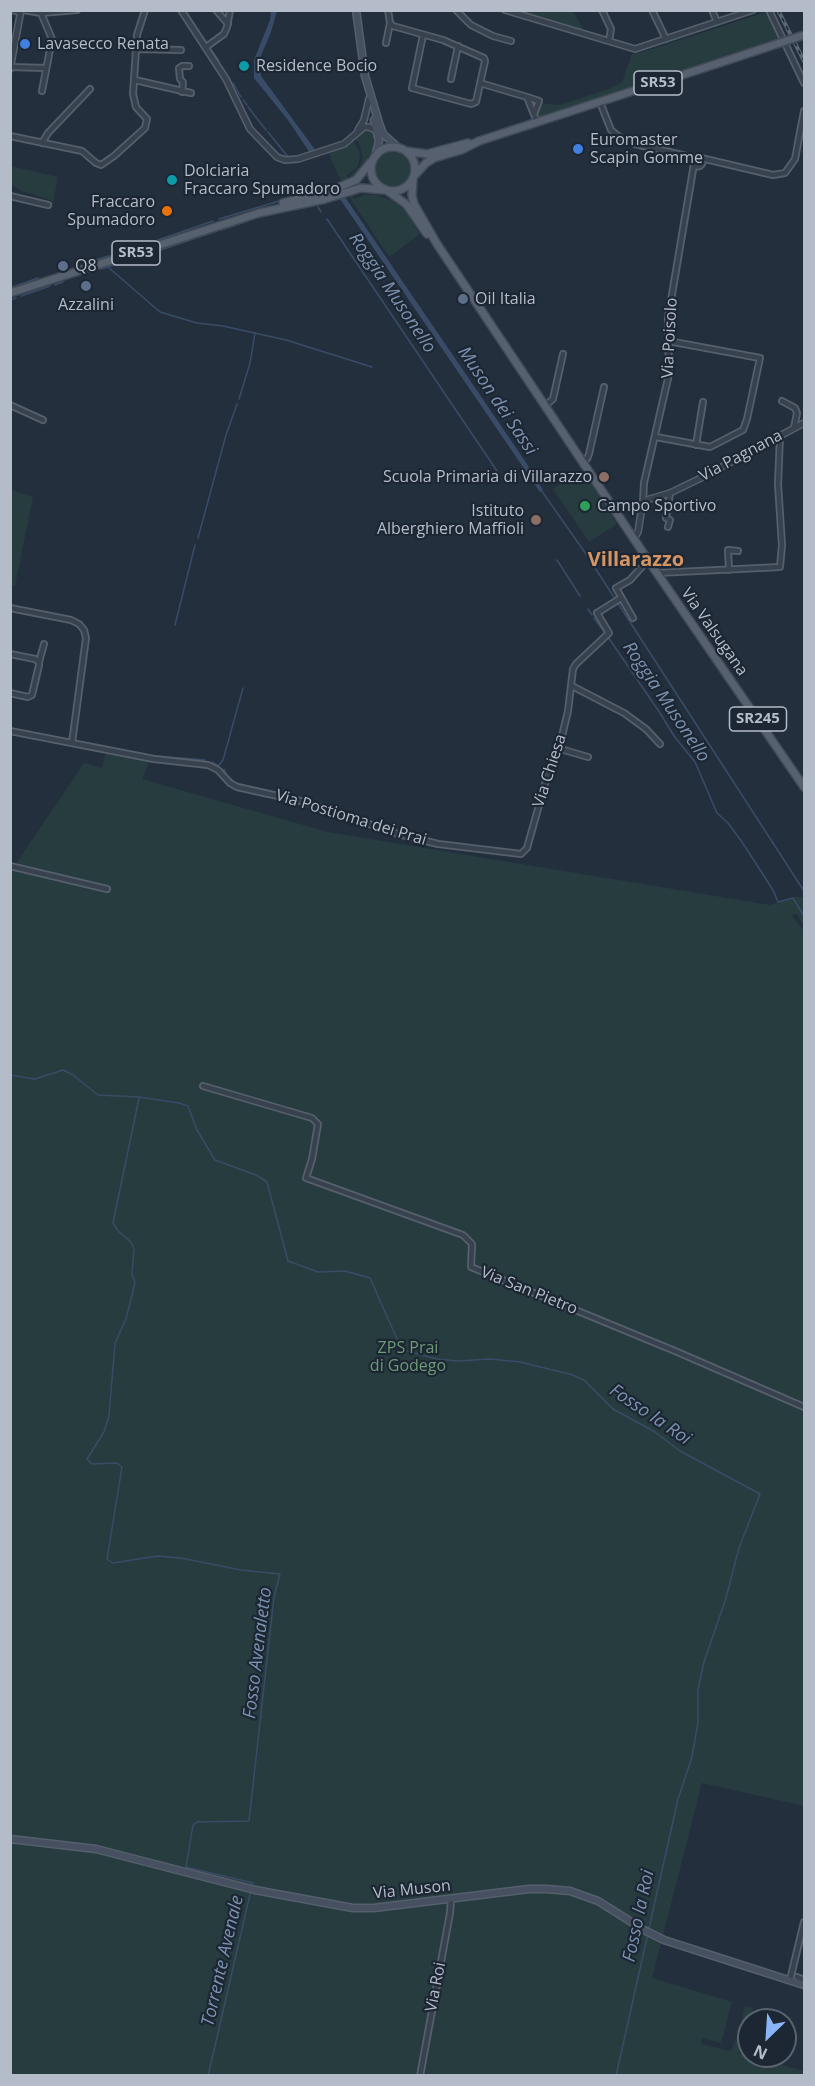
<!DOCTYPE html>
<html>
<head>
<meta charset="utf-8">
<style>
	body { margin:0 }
	#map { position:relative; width:815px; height:2086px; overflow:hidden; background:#242f3e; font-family:"Open Sans",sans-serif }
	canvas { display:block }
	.frame { position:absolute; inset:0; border:12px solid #b4bcc9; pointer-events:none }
	.north { position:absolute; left:737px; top:2008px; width:60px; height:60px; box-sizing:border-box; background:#1d2633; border:2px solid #59626f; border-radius:50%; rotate:205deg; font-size:16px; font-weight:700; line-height:24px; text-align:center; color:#b4bcc9 }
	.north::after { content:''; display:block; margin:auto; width:21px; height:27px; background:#8ab4f8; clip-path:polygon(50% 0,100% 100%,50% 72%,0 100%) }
</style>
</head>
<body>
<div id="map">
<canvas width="815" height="2086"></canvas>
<div class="frame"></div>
<div class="north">N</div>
</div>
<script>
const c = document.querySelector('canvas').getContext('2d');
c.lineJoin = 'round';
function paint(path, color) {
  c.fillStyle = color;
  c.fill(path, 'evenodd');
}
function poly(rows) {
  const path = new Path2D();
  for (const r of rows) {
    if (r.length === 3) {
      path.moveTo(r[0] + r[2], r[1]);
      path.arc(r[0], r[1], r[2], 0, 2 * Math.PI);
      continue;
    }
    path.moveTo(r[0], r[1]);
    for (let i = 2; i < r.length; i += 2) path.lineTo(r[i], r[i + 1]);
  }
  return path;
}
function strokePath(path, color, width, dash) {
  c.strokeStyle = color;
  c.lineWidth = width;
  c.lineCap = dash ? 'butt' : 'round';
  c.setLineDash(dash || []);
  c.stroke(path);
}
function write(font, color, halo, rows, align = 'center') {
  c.font = font + ' "Open Sans",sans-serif';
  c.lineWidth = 4.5;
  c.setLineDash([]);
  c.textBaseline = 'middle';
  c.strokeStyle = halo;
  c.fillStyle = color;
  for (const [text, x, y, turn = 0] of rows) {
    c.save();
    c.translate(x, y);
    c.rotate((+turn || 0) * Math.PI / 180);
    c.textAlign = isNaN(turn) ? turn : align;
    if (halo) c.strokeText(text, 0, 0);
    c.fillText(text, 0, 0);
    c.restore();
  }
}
const green = poly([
	[528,11,573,11,584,30,528,13],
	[763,13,769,16,780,39,540,118,536,116,540,103,560,105,609,89,622,82,632,54,643,52],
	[368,128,373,130,376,135,376,145,360,172,351,179,350,176,361,165,363,157,359,143,355,138,362,130],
	[353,140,360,153,359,163,357,168,347,175,348,179,341,181,328,152,340,149],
	[393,170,18],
	[11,166,58,177,52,210,52,202,48,199,21,191,12,185,11,188],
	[352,194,354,199,364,195,376,195,397,203,406,212,420,234,389,257,348,195],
	[582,470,617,524,589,542,553,489],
	[11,490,33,497,15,586,10,585],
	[106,752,143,759,149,762,142,779,328,832,770,905,793,897,804,897,804,926,797,914,791,915,804,931,804,1806,702,1783,652,1978,732,2002,721,2043,702,2038,701,2044,731,2051,738,2034,745,2006,753,2008,744,2046,738,2053,804,2071,804,2075,11,2076,11,871,84,763,102,768]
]);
const water = poly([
	[271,11,277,11,271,32,260,58,261,76,316,151,310,153,288,120,254,78,254,60,270,20],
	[345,197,525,461,543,490,540,492,340,199]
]);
const stream = poly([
	[185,10,207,43],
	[210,48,219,61],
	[233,83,241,97],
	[243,100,247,105],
	[248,107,266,130],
	[268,132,288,157],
	[315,190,331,184],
	[305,192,309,192],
	[318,207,321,212],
	[219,219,299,195],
	[327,219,497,471],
	[221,230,248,221],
	[158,240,213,221],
	[114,254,151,242],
	[88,262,109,256],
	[125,262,217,231],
	[108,267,160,312,197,323,223,326,286,340,372,367],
	[101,269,118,264],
	[55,285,63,282],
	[10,288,38,278],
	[21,296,50,286],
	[10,300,16,298],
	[239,399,250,363,255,333],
	[541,490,586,554,804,891],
	[198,538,226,435,237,404],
	[557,560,580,596],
	[588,609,592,615],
	[594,618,605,633],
	[175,625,195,545],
	[608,637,660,713,674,736,695,762,717,813,728,823,742,842,773,890,778,902,793,898,804,916],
	[138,753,146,754],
	[155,756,205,760],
	[212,762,219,766],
	[218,766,223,760,243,688],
	[224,769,227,776,236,783,296,797],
	[10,1075,35,1079,63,1070,73,1075,98,1095,139,1097,179,1103,188,1106,197,1130,215,1160,256,1175,267,1182,288,1261,318,1272,345,1271,370,1278,397,1339,407,1351,437,1359,458,1361,490,1359,520,1362,573,1375,584,1380,613,1409,655,1432,680,1451,760,1494,739,1548,726,1598,704,1662,698,1690,698,1722,692,1757,678,1799,649,1928],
	[139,1098,113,1223,118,1231,131,1242,134,1249,132,1274,135,1283,126,1319,115,1343,109,1416,104,1432,87,1459,92,1464,117,1463,122,1467,107,1559,113,1563,157,1556,181,1558,241,1570,280,1574,274,1597,249,1821,197,1822,193,1825,186,1867,253,1883,252,1885],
	[208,2076,251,1890],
	[616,2076,648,1933]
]);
const minor = poly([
	[12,10,20,12],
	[23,10,41,13,77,10],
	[216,10,228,24],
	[388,10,390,23,393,26,443,40,484,58,485,61,476,102,471,104,412,88,423,35],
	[456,10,471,25,493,36,511,41],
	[505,10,635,49,753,10],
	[602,10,611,29,609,41],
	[652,10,666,39],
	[712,10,717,22],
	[769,10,804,83],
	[41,13,52,39,42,91],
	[386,43,390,23],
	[206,47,224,34,227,27,230,10],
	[137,49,181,50],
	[11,67,46,68],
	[451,79,458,46],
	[135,80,191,93],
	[480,83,527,97,537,122],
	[182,92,183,82,180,79,179,68,182,66,189,66],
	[527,97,539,101,534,114],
	[600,102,611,130,621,138,635,144,695,158],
	[10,136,82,151,96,163,101,165,114,156,145,128,147,119,136,107,133,94,137,35,145,10],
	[42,143,48,133,90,89],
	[698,162,4.5],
	[701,158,773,175,785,173,795,159,804,111],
	[10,196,48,205],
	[782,401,795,408,797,413,794,428],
	[10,405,43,420],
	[545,406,553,399,563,354],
	[656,437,710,447,743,430,747,419,760,358,668,341],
	[696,445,703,402],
	[582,461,587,459,589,454,604,387],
	[643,501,644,483,669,374,668,318,694,164],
	[668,527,670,520,666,518,670,493],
	[729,570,728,550,738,551],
	[657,573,780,567,782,545,778,484,780,436],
	[10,608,71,620,79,624,84,630,86,638,72,743],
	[633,618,616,588,630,580,648,560],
	[10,654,35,659,39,662,39,665,32,695,28,697,10,693],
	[39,662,44,644],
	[572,686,624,713,646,729,660,744],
	[10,731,154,759,208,765,218,770,230,783,237,787,305,802,398,834,438,844,521,854,527,848,545,784,562,736,568,711,573,669,576,664,609,633,597,613,621,598],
	[557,748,588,757],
	[10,866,107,889],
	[203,1086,312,1118,318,1124,312,1159,306,1178,463,1235,472,1244,471,1267,675,1351,804,1407],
	[797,1977,804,1980],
	[790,1980,804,1922],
	[420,2076,450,1913,451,1899]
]);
const tertiary = poly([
	[181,10,226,79,250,129,277,157,285,160,298,159,344,144,364,127,369,127,377,131],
	[10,69,21,10],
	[358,130,364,120,369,99],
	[634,538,638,532,643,501,670,493,703,477,804,423]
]);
const secondary = poly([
	[356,10,365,76,379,123,383,134,400,149],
	[374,120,379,141,375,157],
	[10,1839,96,1849,255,1890,353,1908,374,1908,529,1889,547,1889,570,1891,598,1901,644,1930,664,1940,804,1985]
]);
const primary = poly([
	[393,169,22],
	[406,151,427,154,468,143],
	[414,176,426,163,434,158,461,150,479,141,716,64],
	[413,178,412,195,414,204,437,244,648,560,804,787],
	[389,192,406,204,427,234],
	[283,203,332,190,356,180,371,162],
	[10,293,259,213,325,199,361,188,385,190]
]);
const rail = poly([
	[778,10,804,61]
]);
const primaryBridge = poly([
	[716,64,804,35]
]);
const markers = [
	[25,44,6,"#3f7fe0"],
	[244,66,6,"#0f9aa8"],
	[578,149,6,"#3f7fe0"],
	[172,180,6,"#0f9aa8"],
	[167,211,6,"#e8710a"],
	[63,266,6,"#5c6f8a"],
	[86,286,6,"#5c6f8a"],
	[463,299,6,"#5c6f8a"],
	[604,477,6,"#8d6e63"],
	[585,506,6,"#2e9e5b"],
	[536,520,6,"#8d6e63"]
];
const shields = [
	[658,83,48],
	[136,253,48],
	[758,719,57]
];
const shieldNames = [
	["SR53",658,83],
	["SR53",136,253],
	["SR245",758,719]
];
const poiNames = [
	["Lavasecco Renata",37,44],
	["Residence Bocio",256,66],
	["Euromaster",590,140],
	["Scapin Gomme",590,158],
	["Dolciaria",184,171],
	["Fraccaro Spumadoro",184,189],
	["Fraccaro",155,202,"right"],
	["Spumadoro",155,220,"right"],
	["Q8",75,266],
	["Oil Italia",475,299],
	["Azzalini",86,305,"center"],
	["Scuola Primaria di Villarazzo",592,477,"right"],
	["Campo Sportivo",597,506],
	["Istituto",524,511,"right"],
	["Alberghiero Maffioli",524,529,"right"]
];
const streetNames = [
	["Via Poisolo",670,338,-87],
	["Via Pagnana",741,456,-28],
	["Via Valsugana",714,632,55],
	["Via Chiesa",550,771,-72],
	["Via Postioma dei Prai",351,818,17],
	["Via San Pietro",529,1291,22],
	["Via Muson",412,1890,-6],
	["Via Roi",436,1987,-79]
];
const parkNames = [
	["ZPS Prai",408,1348],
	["di Godego",408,1366]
];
const waterNames = [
	["Roggia Musonello",392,293,56],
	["Muson dei Sassi",497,401,56],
	["Roggia Musonello",666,702,56],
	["Fosso la Roi",650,1415,34],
	["Fosso Avenaletto",258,1653,-83],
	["Fosso la Roi",639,1916,-78],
	["Torrente Avenale",223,1961,-77]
];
const quarterNames = [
	["Villarazzo",636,560]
];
paint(green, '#263c3f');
paint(water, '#394c67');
strokePath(stream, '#394c67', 1.5);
strokePath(minor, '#565f6c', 8);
strokePath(tertiary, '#565f6c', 8);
strokePath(secondary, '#565f6c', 9);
strokePath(primary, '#414a57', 10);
strokePath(minor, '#38414e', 4.5);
strokePath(tertiary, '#38414e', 5);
strokePath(secondary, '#465061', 6);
strokePath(primary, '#56606e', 7);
strokePath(rail, '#5a6575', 4);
strokePath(rail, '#1d2633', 1.5, [4.5]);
strokePath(primaryBridge, '#414a57', 10, []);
strokePath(primaryBridge, '#56606e', 7);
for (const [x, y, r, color] of markers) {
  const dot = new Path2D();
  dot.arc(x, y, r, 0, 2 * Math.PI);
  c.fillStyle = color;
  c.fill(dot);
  strokePath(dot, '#1d2633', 2);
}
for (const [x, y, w] of shields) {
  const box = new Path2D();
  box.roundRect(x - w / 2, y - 12, w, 24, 4.5);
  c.fillStyle = '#1d2633';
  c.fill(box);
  strokePath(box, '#b4bcc9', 1.5);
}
write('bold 15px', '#b4bcc9', null, shieldNames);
write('16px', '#b4bcc9', '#1d2633', poiNames, 'left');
write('16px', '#b4bcc9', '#1d2633', streetNames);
write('16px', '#6b9a76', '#1d2633', parkNames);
write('italic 18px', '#7c92b1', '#1d2633', waterNames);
write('bold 20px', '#d59563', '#1d2633', quarterNames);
</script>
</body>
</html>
